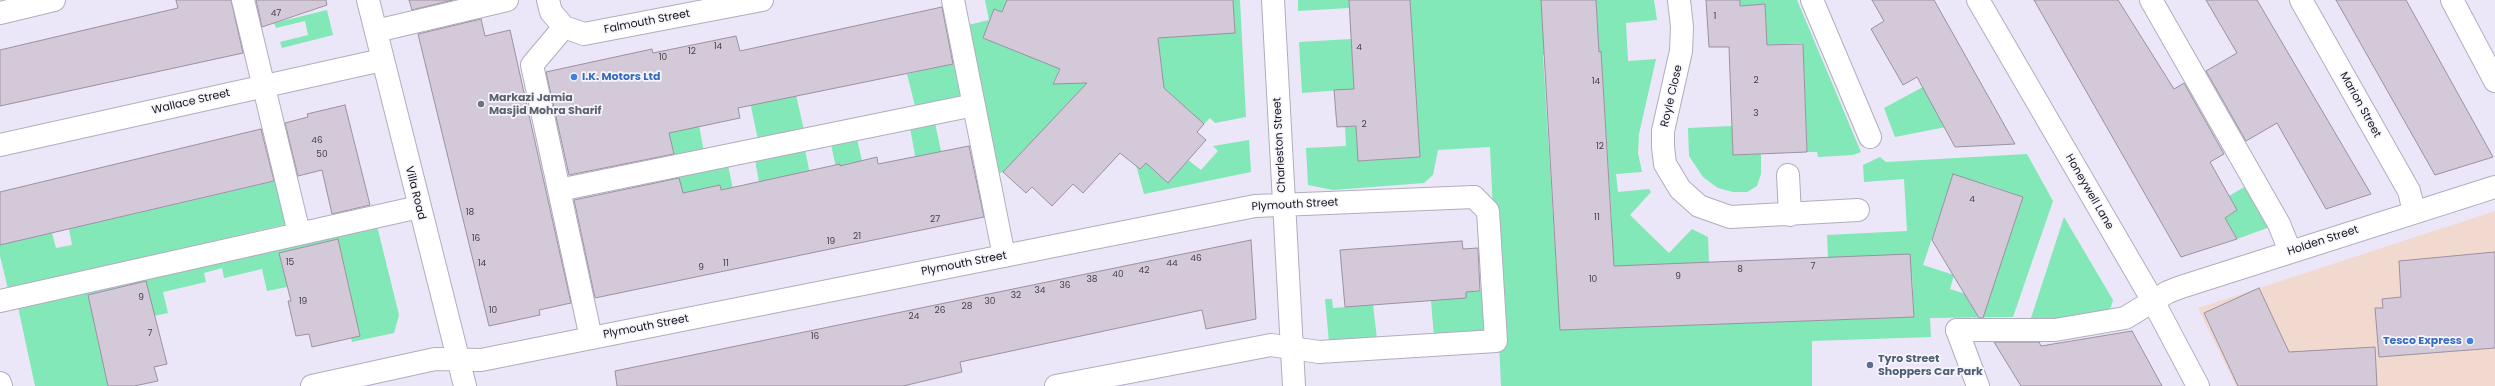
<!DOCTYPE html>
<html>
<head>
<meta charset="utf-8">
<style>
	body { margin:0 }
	canvas { display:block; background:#ebe6f8 }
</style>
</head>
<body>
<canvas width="2495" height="386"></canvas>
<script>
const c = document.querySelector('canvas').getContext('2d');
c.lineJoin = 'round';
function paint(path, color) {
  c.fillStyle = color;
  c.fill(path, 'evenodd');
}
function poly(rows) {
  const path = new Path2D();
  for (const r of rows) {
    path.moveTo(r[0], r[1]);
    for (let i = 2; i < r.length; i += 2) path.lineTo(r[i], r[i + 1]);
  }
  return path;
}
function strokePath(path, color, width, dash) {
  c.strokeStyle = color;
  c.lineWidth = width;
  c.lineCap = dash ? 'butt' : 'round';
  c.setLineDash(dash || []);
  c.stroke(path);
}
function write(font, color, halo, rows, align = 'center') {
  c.font = font + ' Poppins,sans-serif';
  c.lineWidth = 3.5;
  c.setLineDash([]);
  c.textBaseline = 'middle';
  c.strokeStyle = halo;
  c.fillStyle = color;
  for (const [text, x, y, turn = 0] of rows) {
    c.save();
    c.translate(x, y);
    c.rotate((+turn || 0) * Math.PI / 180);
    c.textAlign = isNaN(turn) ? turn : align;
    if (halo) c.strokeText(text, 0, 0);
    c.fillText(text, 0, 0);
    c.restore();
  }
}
const commercial = poly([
	[2495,211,2495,386,2236,386,2198,308]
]);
const green = poly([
	[985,0,1007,0,1002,12,994,9,983,38,1019,52,1073,32,1235,32,1233,0,1240,0,1246,117,1215,123,1210,118,1204,124,1171,95,1104,171,1079,148,997,174,968,25,989,20],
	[1136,33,1158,34,1162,72],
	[1072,42,1097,53,1081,83,1053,83],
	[1298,0,1349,0,1349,8,1298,11],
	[1410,0,1541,0,1544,41,1596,0,1654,0,1657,20,1626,23,1628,61,1656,59,1639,134,1638,153,1642,172,1616,174,1618,192,1649,189,1651,192,1630,215,1669,253,1692,229,1708,237,1709,263,1557,271,1560,330,1914,317,1912,274,1883,275,1828,258,1827,235,1907,231,1904,179,1864,182,1863,165,1880,157,1886,162,2027,154,2053,201,2013,317,1930,318,1931,337,1812,341,1812,386,1501,386,1490,147,1438,150,1433,175,1424,183,1333,190,1308,185,1306,148,1346,146,1345,127,1356,126,1359,161,1420,157],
	[1601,52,1612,224,1593,226,1556,264,1543,55],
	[1986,184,2023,197,1988,301,1950,289,1954,275,1923,265,1949,188,1981,198],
	[1740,0,1797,0,1861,152,1853,155,1818,157,1817,152,1807,152,1803,43,1767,45,1765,4,1740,6],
	[327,10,333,35,282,48,280,42,308,35,305,21,276,28,274,23],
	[1351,39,1354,89,1302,93,1299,42],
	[955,63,961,96,915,106,907,74],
	[1923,87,1946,127,1895,137,1884,108],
	[796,95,804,130,758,140,749,97],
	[695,104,704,152,675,158,668,129],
	[935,123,944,165,918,171,910,128],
	[1732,126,1733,155,1761,154,1761,174,1757,186,1747,192,1733,192,1718,188,1703,177,1689,156,1688,128],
	[857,139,862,161,840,187,831,144],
	[1249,140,1251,172,1144,194,1136,165,1146,163,1188,160,1201,170,1218,151,1213,146],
	[805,150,814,193,759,182,755,160],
	[728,165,737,208,683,220,673,177],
	[276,181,287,224,8,289,0,256,0,245,52,233,56,248,72,245,69,229],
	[2246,186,2270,227,2237,239,2225,218,2237,210,2229,196],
	[2064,217,2113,300,2111,307,2104,314,2030,321],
	[377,226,399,315,394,333,352,342,351,338,360,336,338,239,279,253,297,285,267,291,262,269,224,278,222,268,204,273,206,282,163,292,168,313,144,318,136,283,88,295,108,386,35,386,18,307],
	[1463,249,1469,249,1471,292,1487,291,1491,333,1434,337,1431,301],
	[1325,299,1332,299,1333,308,1373,305,1377,339,1329,342]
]);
const building = poly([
	[176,0,231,0,243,53,0,106,0,50,178,8,176,0],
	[256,0,326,0,327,5,262,27,256,0],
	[409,0,453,0,412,10,409,0],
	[1007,0,1233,0,1235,33,1158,38,1164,88,1204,124,1197,132,1206,140,1168,183,1146,163,1140,169,1120,153,1083,193,1073,184,1052,206,1032,187,1026,193,1003,172,1087,83,1053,84,1060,69,983,38,994,9,1002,12,1007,0],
	[1349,0,1410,0,1420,157,1358,161,1356,126,1337,127,1334,90,1354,89,1349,0],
	[1541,0,1596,0,1599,52,1601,51,1614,266,1910,254,1914,317,1560,330,1541,0],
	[1706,0,1740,0,1740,6,1765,4,1767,45,1803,44,1807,152,1733,155,1729,47,1709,47,1706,0],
	[1872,0,1934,0,2015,144,1955,147,1917,77,1903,85,1871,29,1884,21,1872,0],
	[2034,0,2118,0,2174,89,2184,83,2224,154,2210,162,2237,210,2225,218,2237,239,2181,257,2034,0],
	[2206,0,2257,0,2371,194,2326,209,2277,123,2246,141,2206,71,2237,53,2206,0],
	[2336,0,2406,0,2493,157,2435,175,2336,0],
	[942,7,953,64,738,108,740,118,669,133,674,154,569,175,546,72,652,49,653,53,736,36,740,51,942,7],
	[481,19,485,36,510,30,571,303,539,310,540,315,489,326,418,34,481,19],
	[345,105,370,205,332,214,322,170,298,176,285,123,308,117,307,114,345,105],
	[261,129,274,181,0,245,0,192,261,129],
	[969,146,984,217,595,298,574,200,679,178,683,193,720,185,721,190,840,164,840,166,877,157,878,164,969,146],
	[1953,174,2023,197,1983,318,1979,318,1932,240,1953,174],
	[338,239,360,336,312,347,309,334,296,336,288,301,291,301,279,253,338,239],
	[1251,240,1256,319,1206,329,1202,310,960,362,962,372,903,386,617,386,615,371,1251,240],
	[1462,241,1463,249,1478,248,1480,291,1466,292,1466,298,1345,307,1340,250,1462,241],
	[2495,252,2495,348,2379,357,2375,308,2383,308,2382,299,2401,297,2399,261,2495,252],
	[146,281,167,364,154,367,158,381,134,386,108,386,88,295,146,281],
	[2259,288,2289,352,2375,347,2377,386,2238,386,2204,313,2259,288],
	[2132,331,2162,386,2021,386,1994,342,2039,342,2041,346,2132,331]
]);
const service = poly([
	[243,0,299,233],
	[953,0,1004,256],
	[1812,0,1870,137],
	[2151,0,2279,224,2290,251],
	[2452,0,2495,81],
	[0,13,54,0],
	[564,27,532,65,591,338],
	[376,31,507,0],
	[559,190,974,105],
	[0,301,419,207],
	[1957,330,2055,330,2125,318,2153,301],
	[1056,386,1271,345,1319,352,1496,341,1488,211,1474,197]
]);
const minor = poly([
	[368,0,465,386],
	[548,0,551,12,564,27,584,34,762,0],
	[1273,0,1294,386],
	[1679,0,1682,27,1681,51,1663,131,1663,147,1665,164,1680,189,1699,206,1730,217,1858,210],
	[2301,0,2409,191,2414,211],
	[0,145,382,60],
	[1788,175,1790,215],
	[2153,301,2168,292,2181,287,2495,187],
	[1957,330,1978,386],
	[0,383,1,386],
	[312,386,435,359,481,360,1255,206,1474,197]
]);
const tertiary = poly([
	[1978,0,2153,301,2198,386]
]);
const markers = [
	[574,77,4,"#3f7fe0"],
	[481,104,4,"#6b7280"],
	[2470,341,4,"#3f7fe0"],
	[1870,365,4,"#5c6f8a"]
];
const numberNames = [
	["47",276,14],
	["1",1715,17],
	["14",718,47],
	["4",1359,48],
	["12",692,52],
	["10",663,58],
	["2",1756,81],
	["14",1596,82],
	["3",1756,114],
	["2",1364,125],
	["46",317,141],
	["12",1600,147],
	["50",322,155],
	["4",1972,200],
	["18",470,213],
	["11",1597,218],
	["27",935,220],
	["21",857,237],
	["16",476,239],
	["19",831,242],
	["46",1196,259],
	["15",290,263],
	["14",482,264],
	["11",726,264],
	["44",1172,264],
	["7",1813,267],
	["9",701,268],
	["8",1740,270],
	["42",1144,271],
	["40",1118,275],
	["9",1678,277],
	["38",1092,280],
	["10",1593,280],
	["36",1065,286],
	["34",1040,291],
	["32",1016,296],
	["9",141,298],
	["19",303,302],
	["30",990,302],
	["28",967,307],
	["10",493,311],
	["26",940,311],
	["24",914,317],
	["7",150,334],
	["16",815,337]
];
const streetNames = [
	["Falmouth Street",647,22,-11],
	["Royle Close",1672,96,-77],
	["Wallace Street",191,102,-13],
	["Marion Street",2360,105,61],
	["Charleston Street",1280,145,-93],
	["Honeywell Lane",2089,192,60],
	["Villa Road",415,193,76],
	["Plymouth Street",1295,205,-3],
	["Holden Street",2323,241,-18],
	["Plymouth Street",964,264,-11],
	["Plymouth Street",646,327,-11]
];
const shopNames = [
	["I.K. Motors Ltd",582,77],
	["Tesco Express",2462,341,"right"]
];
const worshipNames = [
	["Markazi Jamia",489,98],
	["Masjid Mohra Sharif",489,111]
];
const serviceNames = [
	["Tyro Street",1878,359],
	["Shoppers Car Park",1878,372]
];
paint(commercial, '#f2d9d0');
paint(green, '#82e8b7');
paint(building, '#d3c9d9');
strokePath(building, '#9b91a1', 1);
strokePath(service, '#b2adbe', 24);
strokePath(minor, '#b2adbe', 24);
strokePath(tertiary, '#b2adbe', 24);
strokePath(service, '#fff', 22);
strokePath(minor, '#fff', 22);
strokePath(tertiary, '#fff', 22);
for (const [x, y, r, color] of markers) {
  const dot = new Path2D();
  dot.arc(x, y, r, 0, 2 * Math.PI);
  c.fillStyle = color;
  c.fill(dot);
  strokePath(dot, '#f7f5fc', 1.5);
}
write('9px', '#45414a', null, numberNames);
write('11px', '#16141a', '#f7f5fc', streetNames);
write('bold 11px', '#366cbe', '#f7f5fc', shopNames, 'left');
write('bold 11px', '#5b616d', '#f7f5fc', worshipNames, 'left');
write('bold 11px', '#4e5e75', '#f7f5fc', serviceNames, 'left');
</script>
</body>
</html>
